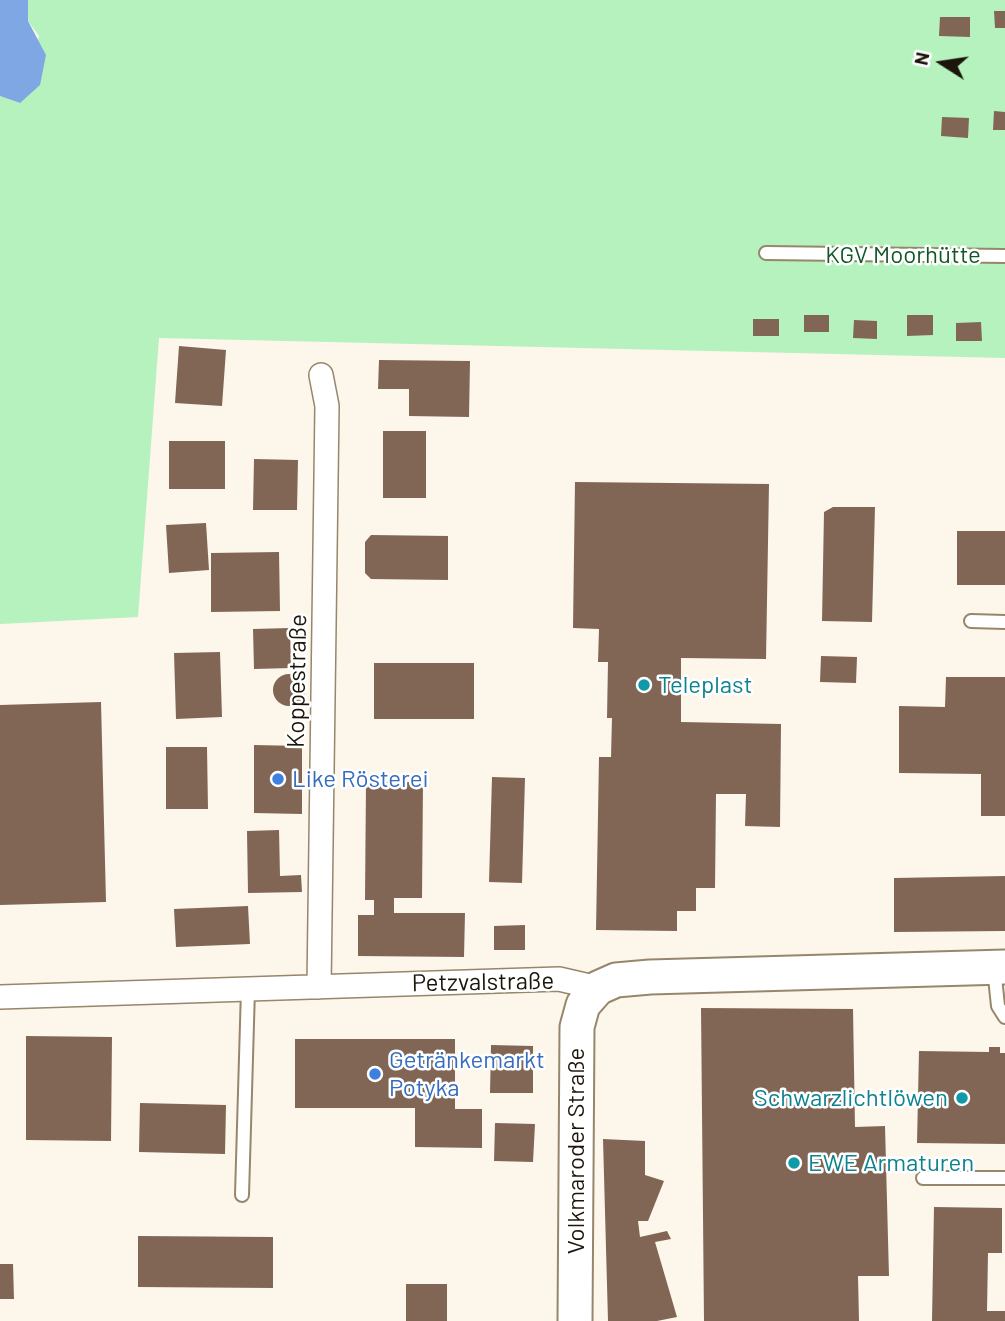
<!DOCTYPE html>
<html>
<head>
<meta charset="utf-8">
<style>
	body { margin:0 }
	#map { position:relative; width:1005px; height:1321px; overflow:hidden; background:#fdf6ea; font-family:Barlow,sans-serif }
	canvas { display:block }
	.north { position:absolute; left:907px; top:28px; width:70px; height:70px; -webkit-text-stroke:5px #fff; paint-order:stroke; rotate:282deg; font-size:19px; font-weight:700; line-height:28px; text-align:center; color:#1c150b }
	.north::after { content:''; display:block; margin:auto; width:24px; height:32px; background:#1c150b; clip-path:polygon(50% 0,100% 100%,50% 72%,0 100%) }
</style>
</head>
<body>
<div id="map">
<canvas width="1005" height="1321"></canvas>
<div class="north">N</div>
</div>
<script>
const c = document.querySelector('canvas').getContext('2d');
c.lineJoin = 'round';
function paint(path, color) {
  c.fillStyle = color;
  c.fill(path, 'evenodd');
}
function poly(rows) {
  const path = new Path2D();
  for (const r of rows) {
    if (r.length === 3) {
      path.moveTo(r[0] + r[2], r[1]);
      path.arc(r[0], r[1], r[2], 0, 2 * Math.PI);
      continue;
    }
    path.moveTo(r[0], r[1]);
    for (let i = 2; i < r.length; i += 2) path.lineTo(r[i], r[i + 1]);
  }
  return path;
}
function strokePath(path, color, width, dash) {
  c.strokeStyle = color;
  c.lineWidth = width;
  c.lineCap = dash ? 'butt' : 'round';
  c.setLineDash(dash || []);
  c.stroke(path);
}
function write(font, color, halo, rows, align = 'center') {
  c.font = font + ' Barlow,sans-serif';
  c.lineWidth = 5;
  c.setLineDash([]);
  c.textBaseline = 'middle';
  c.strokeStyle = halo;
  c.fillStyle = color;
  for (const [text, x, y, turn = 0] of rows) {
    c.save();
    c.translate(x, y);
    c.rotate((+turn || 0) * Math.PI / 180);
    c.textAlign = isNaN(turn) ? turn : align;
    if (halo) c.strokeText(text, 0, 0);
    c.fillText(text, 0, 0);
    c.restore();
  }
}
const green = poly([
	[28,0,1005,0,1005,358,159,338,138,617,0,624,0,96,20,103,39,36,28,21]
]);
const water = poly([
	[0,0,28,0,28,21,46,55,40,85,20,103,0,96]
]);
const building = poly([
	[994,11,1005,11,1005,28,995,28],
	[940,17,970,17,970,37,939,36],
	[994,111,1005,112,1005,130,993,130],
	[942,117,969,118,968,138,941,136],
	[804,315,829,315,829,332,804,332],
	[907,315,933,315,933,335,907,336],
	[753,319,779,319,779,336,753,336],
	[854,320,877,321,877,339,853,338],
	[981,322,982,341,956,341,956,323],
	[179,346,226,350,222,406,175,403],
	[379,360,470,361,469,417,409,416,409,389,378,389],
	[383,431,426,431,426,498,383,498],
	[169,441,225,441,225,489,169,489],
	[254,459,298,460,297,510,253,510],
	[575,482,769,484,766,659,681,658,681,722,781,724,780,827,745,826,746,794,716,794,715,888,696,888,696,911,677,911,677,931,596,930,599,757,611,757,612,718,607,718,608,662,598,662,599,629,573,628],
	[833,507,875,507,872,622,822,621,824,512],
	[206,523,209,570,169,573,166,525],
	[957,531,1005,531,1005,585,957,585],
	[371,535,448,536,448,580,371,579,365,573,365,542],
	[279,552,280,611,211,612,211,553],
	[290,628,291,668,254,669,253,629],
	[220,652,222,717,176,719,174,653],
	[821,656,857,657,856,683,820,682],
	[374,663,474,663,474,719,374,719],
	[289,690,16],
	[946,677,1005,677,1005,816,981,816,981,774,899,773,899,706,945,707],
	[101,702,106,902,0,905,0,705],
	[254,745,302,746,302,814,254,813],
	[166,747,207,747,208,809,166,809],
	[492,777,525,778,522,883,489,882],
	[366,782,423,782,422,898,394,898,394,913,465,913,464,957,358,956,358,915,374,915,374,900,365,900],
	[279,830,280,876,301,875,302,892,248,893,247,831],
	[1005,876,1005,931,894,932,894,878],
	[248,906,250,944,176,947,174,909],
	[525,925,525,950,494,950,494,926],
	[701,1008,853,1009,855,1127,885,1126,889,1276,858,1276,859,1321,704,1321],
	[26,1036,112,1037,111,1141,26,1140],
	[295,1039,455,1039,455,1109,482,1109,482,1148,415,1147,415,1108,295,1108],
	[491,1045,533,1046,533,1093,490,1093],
	[989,1047,1000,1047,1000,1053,1005,1053,1005,1144,917,1143,919,1051,989,1052],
	[140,1103,226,1105,225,1154,139,1152],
	[495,1123,535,1124,533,1162,494,1161],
	[603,1139,645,1141,645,1175,664,1181,648,1221,638,1221,640,1237,667,1231,671,1239,655,1242,677,1317,657,1321,608,1321],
	[934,1207,1002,1208,1002,1253,988,1253,987,1311,1005,1311,1005,1321,932,1321],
	[138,1236,273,1237,273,1288,138,1287],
	[0,1264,13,1264,14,1299,0,1299],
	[406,1284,447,1284,447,1321,406,1321]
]);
const lane = poly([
	[766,253,1005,256],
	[971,621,1005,622],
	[994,968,998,1006,1005,1017],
	[923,1178,1005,1178],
	[242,1195,248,989]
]);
const street = poly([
	[319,987,327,406,321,375],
	[0,997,559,979,598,988]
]);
const secondary = poly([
	[575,1321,577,1027,583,1005,598,988,616,980,650,977,1005,967]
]);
const markers = [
	[644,685,7,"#0f9aa8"],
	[278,779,7,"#3f7fe0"],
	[375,1074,7,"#3f7fe0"],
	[962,1098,7,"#0f9aa8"],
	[794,1163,7,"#0f9aa8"]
];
const parkNames = [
	["KGV Moorhütte",903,255]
];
const streetNames = [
	["Koppestraße",297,681,-89],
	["Petzvalstraße",483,982,-1],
	["Volkmaroder Straße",576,1151,-90]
];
const cultureNames = [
	["Teleplast",658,685],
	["Schwarzlichtlöwen",948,1098,"right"],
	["EWE Armaturen",808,1163]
];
const shopNames = [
	["Like Rösterei",292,779],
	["Getränkemarkt",389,1060],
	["Potyka",389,1088]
];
paint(green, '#b6f2be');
paint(water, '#7ea7e4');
paint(building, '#816655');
strokePath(lane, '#96866c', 16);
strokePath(street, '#96866c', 26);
strokePath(secondary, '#96866c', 37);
strokePath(lane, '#fff', 12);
strokePath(street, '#fff', 23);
strokePath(secondary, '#fff', 33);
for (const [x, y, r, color] of markers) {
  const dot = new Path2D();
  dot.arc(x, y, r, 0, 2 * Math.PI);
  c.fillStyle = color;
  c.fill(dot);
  strokePath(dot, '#fff', 2.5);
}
write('24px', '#125826', '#fff', parkNames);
write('24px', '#1c150b', '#fff', streetNames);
write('24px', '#0d838f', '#fff', cultureNames, 'left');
write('24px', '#366cbe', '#fff', shopNames, 'left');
</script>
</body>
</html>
